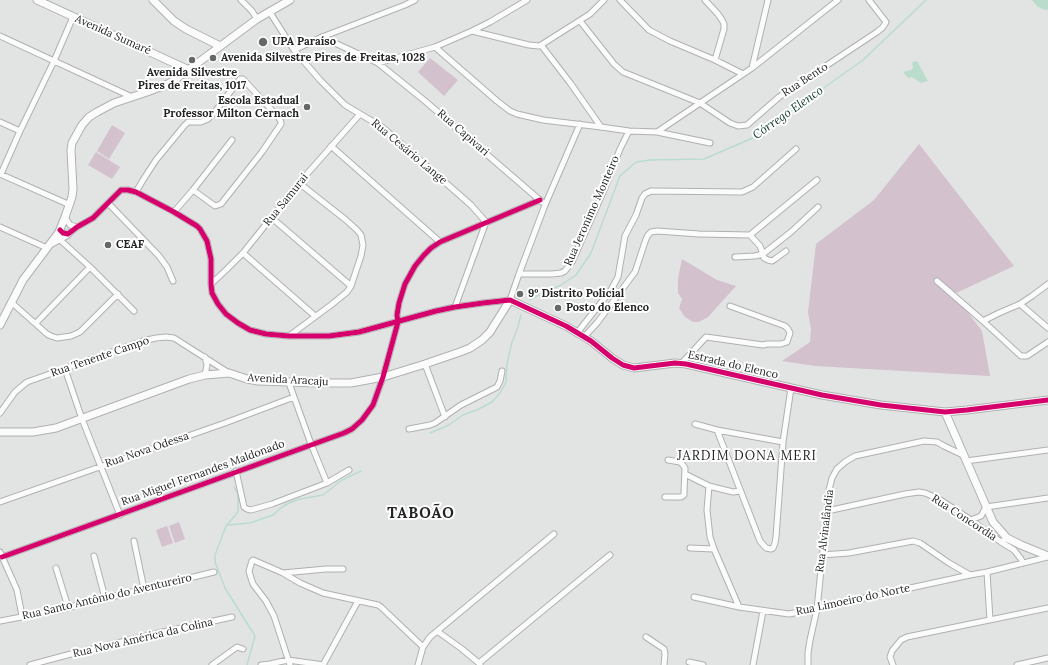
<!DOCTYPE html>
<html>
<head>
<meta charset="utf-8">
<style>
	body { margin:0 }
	canvas { display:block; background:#e2e4e3 }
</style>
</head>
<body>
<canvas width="1048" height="665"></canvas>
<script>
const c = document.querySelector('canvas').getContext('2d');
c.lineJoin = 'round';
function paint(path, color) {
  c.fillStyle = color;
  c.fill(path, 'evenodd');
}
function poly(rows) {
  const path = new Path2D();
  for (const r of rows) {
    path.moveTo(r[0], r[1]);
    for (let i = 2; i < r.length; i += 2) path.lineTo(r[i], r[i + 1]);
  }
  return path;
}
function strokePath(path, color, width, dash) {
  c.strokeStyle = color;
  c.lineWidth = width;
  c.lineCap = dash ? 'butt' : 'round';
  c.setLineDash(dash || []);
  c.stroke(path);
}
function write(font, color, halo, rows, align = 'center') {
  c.font = font + ' Lora,serif';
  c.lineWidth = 4;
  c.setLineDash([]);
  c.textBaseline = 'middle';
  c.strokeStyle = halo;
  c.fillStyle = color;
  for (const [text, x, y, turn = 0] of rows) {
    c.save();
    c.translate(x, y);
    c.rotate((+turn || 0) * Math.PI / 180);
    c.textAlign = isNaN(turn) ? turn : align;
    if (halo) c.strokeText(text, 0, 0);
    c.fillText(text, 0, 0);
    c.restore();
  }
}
const green = poly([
	[430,58,458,80,444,96,418,72],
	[112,125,125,133,109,159,97,151],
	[919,144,1014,266,954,294,982,331,990,376,815,366,782,361,810,342,811,329,808,312,816,244,874,200],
	[96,152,120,167,112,179,88,165],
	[682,259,717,280,736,286,708,317,699,322,693,322,685,317,679,308,682,299,678,293,678,279],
	[179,522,185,539,175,543,169,526],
	[167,526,173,543,162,547,156,530]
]);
const water = poly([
	[1032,0,1048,0,1048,10,1042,9,1037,6],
	[917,61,928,81,921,83,912,77,908,78,903,72,911,70,913,68,912,62]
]);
const stream = poly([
	[530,300,540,294,561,285,576,275,591,253,620,176,636,162,650,160,704,159,755,137,863,60,926,0],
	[430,433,447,426,463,415,479,409,492,402,500,393,506,382,507,364,512,342,517,330,521,315],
	[234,487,238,494,238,512,226,526,218,547,215,555,215,562,225,588,255,636,247,665],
	[228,525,250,523,273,515,282,507,289,503,300,499,323,495,342,480,361,471]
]);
const street = poly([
	[241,0,252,11,257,19],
	[620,0,649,30,670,41,715,60,743,74],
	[705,0,718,14,722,20,724,24,724,29,715,60],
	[269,11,294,50,320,80,345,105,382,127,471,205,486,222,455,307],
	[580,21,614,64,623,72,700,103,730,123,738,126,747,125,779,97,877,32,882,28,885,24,886,22,869,0],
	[472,31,529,45,539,46,541,45,590,14,604,0],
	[0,36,132,97],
	[322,37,378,63,425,101,542,202],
	[541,45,571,84,601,127],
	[435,47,497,101,510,111,517,114,543,120,601,127,629,131,657,132,752,68,838,0],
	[294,50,322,37,405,5,415,0],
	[378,63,435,47,472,31,490,22,527,0],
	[752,68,768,0],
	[0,122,20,131],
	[657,132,710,143],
	[331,146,440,242],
	[0,174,70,205],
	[1,174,20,131,54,61,73,17],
	[136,192,143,180,156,160,184,126,188,122,201,122,208,119,214,113,240,79,243,79,279,118,281,122,281,124,262,152,221,204,215,206,193,190],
	[108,203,159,256,167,267,173,281],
	[174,212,193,190,232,140],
	[65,217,70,225,77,227],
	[272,218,351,286],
	[0,227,47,248],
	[65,234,68,234,77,227,93,218,121,190,128,190,136,192,174,212,197,226,200,229,207,241,211,259,211,284,212,293,218,304,226,314,238,323,250,330,266,334,289,336,329,336,359,332,436,311,455,307,483,303,510,300,519,274,545,205,580,124],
	[750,235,817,180],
	[58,238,90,267,134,311],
	[243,253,315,316],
	[735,257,755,256,763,254,764,258,768,260,772,261,775,259,786,251],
	[519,274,552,274,561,273,565,271,568,267,572,262,604,190,620,149,629,131],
	[937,281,983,321,1021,356,1027,356,1048,342],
	[211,284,226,270,243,253,299,183,360,114],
	[11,302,47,334,51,336,57,338,71,336,80,332,118,294],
	[1020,304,1048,328],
	[983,321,999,313,1020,304,1032,296,1048,284],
	[36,323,90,267],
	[577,333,611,290,618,277,625,236,636,215,642,198,645,194,651,191,742,192,753,187,796,149],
	[289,336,331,305,347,292,351,286,361,256,363,245,361,235,357,230,346,220,299,183],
	[584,337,597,323,635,272,646,239,648,235,651,232,657,231,699,234,750,235,760,246,763,254,791,232,818,207],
	[425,364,445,417],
	[681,364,706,337,763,345,767,344,781,344,787,342,790,333,788,329,785,326,730,306],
	[65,369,82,419,120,515],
	[205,375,207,365,205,357],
	[289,383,311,444,327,483],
	[0,413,15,392,27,382,143,341,156,338,166,337,174,338,229,373],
	[695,424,717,430,783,442],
	[409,429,430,425,435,423,461,405,497,387,500,381,502,371],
	[717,430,760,541,766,548,771,549,773,548,775,543,776,537,783,442,791,388],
	[966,461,1048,450],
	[236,471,244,507,247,509,251,510,272,504,327,483,349,470],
	[685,474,709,486,733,492,740,491],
	[709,486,707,510,710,537,714,549,739,607],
	[665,497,681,497,684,495,684,492,685,468,683,465,680,462,668,460],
	[0,502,225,423,294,397],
	[827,511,905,494,919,492,925,493,939,499,971,520,1001,542,1007,538],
	[971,520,981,516,986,507,1048,498],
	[134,541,144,589],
	[1001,542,1014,550,1021,559,1023,563],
	[690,548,714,549],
	[0,552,17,590,22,616],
	[822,555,849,553,913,541,920,543,949,563,970,575],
	[94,556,105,598],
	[2,557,344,433,352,429,362,420,373,405,383,377,398,322,397,315,399,303,405,284,415,266,424,255,431,248,440,242,540,200],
	[56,568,68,607],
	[987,572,990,620],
	[283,573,300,583,323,593,378,605,381,607,423,647],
	[694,597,739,607,789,614,809,610,970,575,987,572,1048,557],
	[0,621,58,610,214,572],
	[437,631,462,649,480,664],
	[646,637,664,649,665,654,664,665],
	[689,662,703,665],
	[479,663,610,555],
	[30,665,67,655,163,632,232,617],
	[212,665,237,647,243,649],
	[261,665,270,664,288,660,324,665],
	[290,665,274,616,266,601,253,584,251,578,249,571,252,561,253,560,283,573,326,569,343,569],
	[323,665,358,601],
	[418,665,423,647,430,637,554,534],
	[753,665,763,611],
	[808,665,808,653,810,640,817,609,829,490,832,478,837,469,845,462,855,456,924,441,937,442,944,446,963,455],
	[893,665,890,657,892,651,901,640,907,637,1048,608],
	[1017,665,1048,658]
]);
const secondary = poly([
	[37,0,189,70],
	[153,0,174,21,186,29,220,46],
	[52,243,68,234],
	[0,325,23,280,59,232,65,217,72,197,73,189,71,150,72,143,82,125,89,117,97,112,114,103,147,92,168,84,176,79,257,19,290,0],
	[945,412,993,522,1007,538,1021,545,1048,556],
	[0,432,33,432,56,428,189,379,205,375,229,373,247,379,258,381,320,383,351,383,383,377,425,364,460,352,470,348,482,340,490,332,510,300,566,326,591,341,612,358,623,365,634,368,675,363,686,364,822,395,881,405,945,412,967,410,1048,400]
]);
const cycleway = poly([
	[60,230,63,233,68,234,77,227,93,218,121,190,128,190,136,192,174,212,197,226,200,229,207,241,211,259,211,284,212,293,218,304,226,314,238,323,250,330,266,334,289,336,329,336,359,332,436,311,455,307,483,303,510,300,566,326,591,341,612,358,623,365,634,368,675,363,686,364,822,395,881,405,945,412,967,410,1048,400],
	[2,557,344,433,352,429,362,420,373,405,383,377,398,322,397,315,399,303,405,284,415,266,424,255,431,248,440,242,540,200]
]);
const markers = [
	[263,42,5,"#666867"],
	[213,58,4,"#666867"],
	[192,60,4,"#666867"],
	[307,107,4,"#666867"],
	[108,245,4,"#666867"],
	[520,294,4,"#666867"],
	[558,308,4,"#666867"]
];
const streetNames = [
	["Avenida Sumaré",113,35,24],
	["Rua Bento",805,80,-33],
	["Rua Capivari",463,133,41],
	["Rua Cesário Lange",409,152,40],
	["Rua Samurai",286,200,-51],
	["Rua Jeronimo Monteiro",592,211,-66],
	["Rua Tenente Campo",100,357,-19],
	["Estrada do Elenco",733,365,13],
	["Avenida Aracaju",288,380,3],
	["Rua Nova Odessa",147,450,-19],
	["Rua Miguel Fernandes Maldonado",203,473,-20],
	["Rua Concordia",964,518,33],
	["Rua Alvinalândia",825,531,-83],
	["Rua Santo Antônio do Aventureiro",107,597,-13],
	["Rua Limoeiro do Norte",853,600,-12],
	["Rua Nova América da Colina",143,638,-13]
];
const poiNames = [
	["UPA Paraíso",272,42],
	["Avenida Silvestre Pires de Freitas, 1028",221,58],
	["Avenida Silvestre",192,73,"center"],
	["Pires de Freitas, 1017",192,86,"center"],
	["Escola Estadual",299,101,"right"],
	["Professor Milton Cernach",299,114,"right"],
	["CEAF",116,245],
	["9º Distrito Policial",528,294],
	["Posto do Elenco",566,308]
];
const waterNames = [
	["Córrego Elenco",788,113,-35]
];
const quarterNames = [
	["JARDIM DONA MERI",747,456]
];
const districtNames = [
	["TABOÃO",421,514]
];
paint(green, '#d3c1ce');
paint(water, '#badccd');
strokePath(stream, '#badccd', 1.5);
strokePath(street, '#afb1b0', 7);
strokePath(secondary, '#afb1b0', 9);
strokePath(street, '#fbfbfb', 5);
strokePath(secondary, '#fbfbfb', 7);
strokePath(cycleway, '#d6006c', 5);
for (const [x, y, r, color] of markers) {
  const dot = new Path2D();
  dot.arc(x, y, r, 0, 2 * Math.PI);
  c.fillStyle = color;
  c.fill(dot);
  strokePath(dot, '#fff', 1.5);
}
write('11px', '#232524', '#fff', streetNames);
write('bold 11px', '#232524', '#fff', poiNames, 'left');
write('italic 12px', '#0d3629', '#fff', waterNames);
c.letterSpacing = '1px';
write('13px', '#232524', '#fff', quarterNames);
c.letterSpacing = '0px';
c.letterSpacing = '1px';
write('bold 15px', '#232524', '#fff', districtNames);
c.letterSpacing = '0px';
</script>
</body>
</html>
